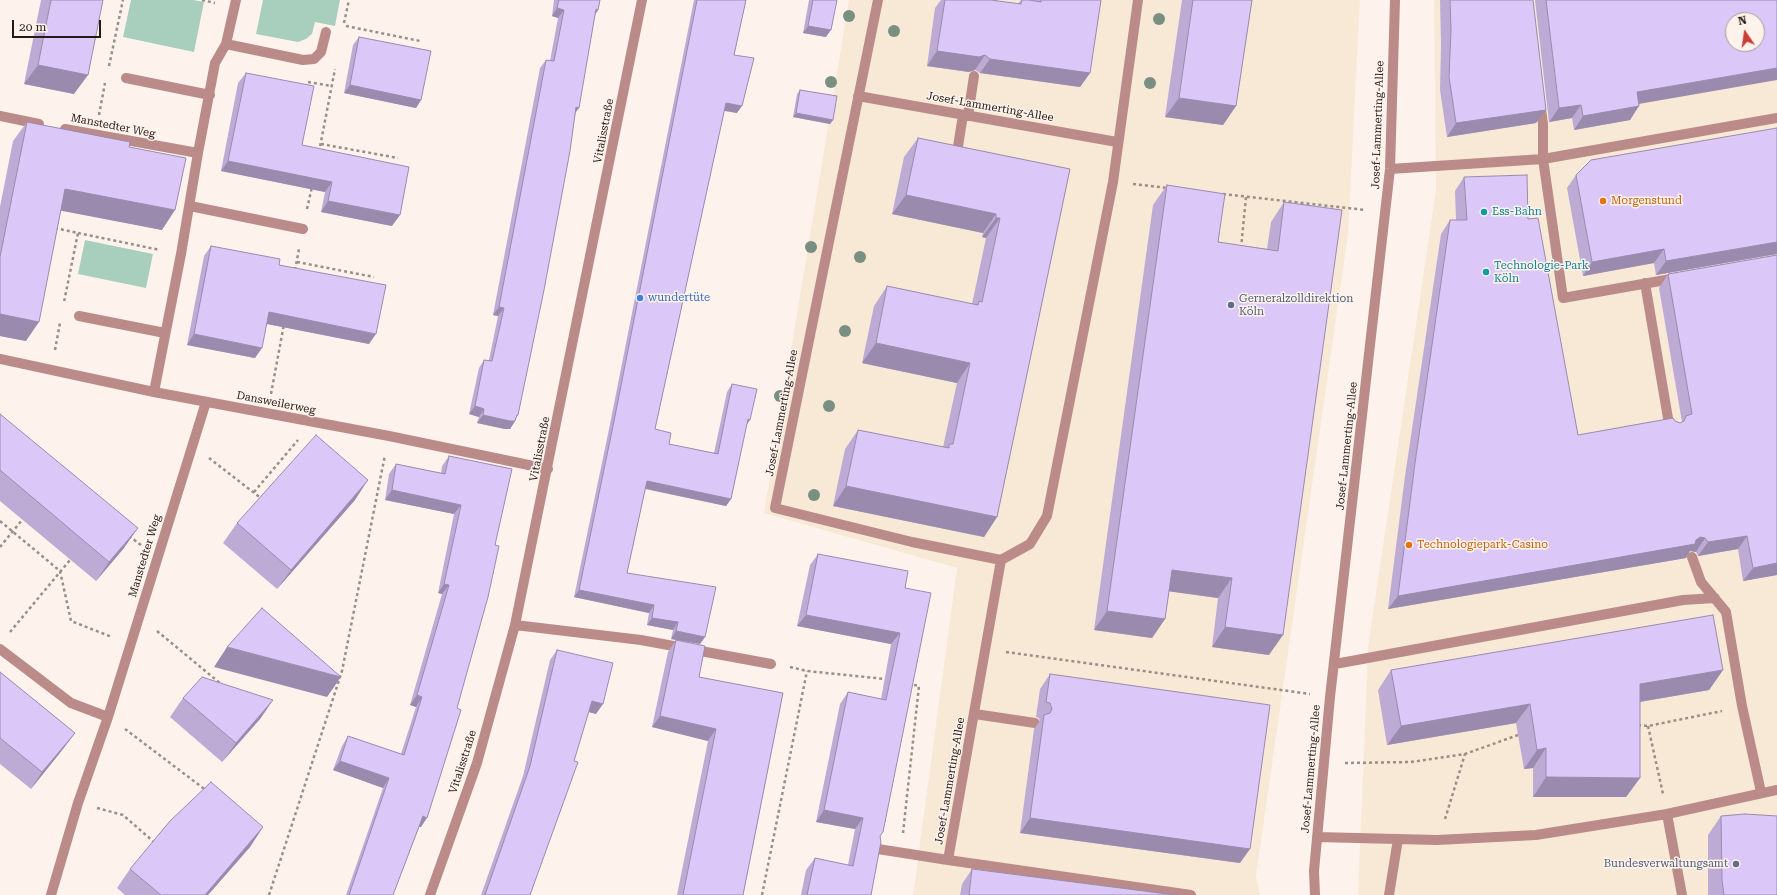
<!DOCTYPE html>
<html>
<head>
<meta charset="utf-8">
<style>
	body { margin:0 }
	#map { position:relative; width:1777px; height:895px; overflow:hidden; background:#fef3ec; font-family:"Roboto Serif",serif }
	canvas { display:block }
	.north { position:absolute; left:1725px; top:12px; width:40px; height:40px; box-sizing:border-box; background:#fef3ec; border:1px solid #a79d96; border-radius:50%; rotate:347deg; font-size:11px; font-weight:700; line-height:16px; text-align:center; color:#251b15 }
	.north::after { content:''; display:block; margin:auto; width:14px; height:18px; background:#cc3e34; clip-path:polygon(50% 0,100% 100%,50% 72%,0 100%) }
	.scale { position:absolute; left:12px; top:20px; width:89px; height:18px; box-sizing:border-box; border:2px solid #251b15; border-top:0; padding-left:5px; font-size:12px; line-height:14px; white-space:nowrap; color:#251b15; -webkit-text-stroke:3px #fef3ec; paint-order:stroke }
</style>
</head>
<body>
<div id="map">
<canvas width="1777" height="895"></canvas>
<div class="north">N</div>
<div class="scale">20 m</div>
</div>
<script>
const c = document.querySelector('canvas').getContext('2d');
c.lineJoin = 'round';
function paint(path, color) {
  c.fillStyle = color;
  c.fill(path, 'evenodd');
}
function poly(rows) {
  const path = new Path2D();
  for (const r of rows) {
    path.moveTo(r[0], r[1]);
    for (let i = 2; i < r.length; i += 2) path.lineTo(r[i], r[i + 1]);
  }
  return path;
}
function strokePath(path, color, width, dash) {
  c.strokeStyle = color;
  c.lineWidth = width;
  c.lineCap = dash ? 'butt' : 'round';
  c.setLineDash(dash || []);
  c.stroke(path);
}
function write(font, color, halo, rows, align = 'center') {
  c.font = font + ' "Roboto Serif",serif';
  c.lineWidth = 3;
  c.setLineDash([]);
  c.textBaseline = 'middle';
  c.strokeStyle = halo;
  c.fillStyle = color;
  for (const [text, x, y, turn = 0] of rows) {
    c.save();
    c.translate(x, y);
    c.rotate((+turn || 0) * Math.PI / 180);
    c.textAlign = isNaN(turn) ? turn : align;
    if (halo) c.strokeText(text, 0, 0);
    c.fillText(text, 0, 0);
    c.restore();
  }
}
const commercial = poly([
	[849,0,1360,0,1348,234,1256,876,1260,895,913,895,957,568,764,513],
	[1434,0,1777,0,1777,895,1358,895,1368,647,1436,190],
	[1733,20,1757,20,1757,44,1733,44]
]);
const green = poly([
	[131,0,193,0,204,2,194,52,123,37],
	[263,0,340,0,335,26,315,22,312,34,306,39,298,42,256,34],
	[85,240,153,254,146,288,78,274]
]);
const path = poly([
	[202,0,215,3],
	[344,23,349,0],
	[346,26,420,41],
	[109,66,123,0],
	[308,82,331,86],
	[99,115,105,83],
	[321,144,398,158],
	[319,152,335,69],
	[1133,184,1168,188],
	[1223,194,1365,210],
	[307,209,312,187],
	[55,228,78,233,64,302],
	[78,233,160,250],
	[1241,248,1246,197],
	[297,262,374,277],
	[295,270,299,249],
	[55,350,60,323],
	[271,394,284,324],
	[209,458,262,499],
	[254,492,298,440],
	[0,521,60,571,71,621,112,637],
	[129,536,141,545],
	[0,547,22,520],
	[157,631,221,684],
	[10,632,70,560],
	[1006,652,1310,694],
	[790,667,807,671,885,679],
	[1638,725,1648,726,1722,711],
	[1648,726,1663,794],
	[125,729,207,791],
	[1345,763,1411,762,1465,754,1518,735],
	[97,808,123,815,155,843],
	[1445,819,1465,754],
	[903,833,919,686,910,684],
	[269,895,342,671,385,455],
	[762,895,807,671]
]);
const minor = poly([
	[878,0,775,508,912,542,1001,560,1030,544,1047,516,1113,182,1138,0],
	[226,44,303,60,314,59,321,52,326,32],
	[126,78,210,95],
	[858,96,1117,142],
	[1540,103,1543,124,1543,159,1563,298,1677,278],
	[0,116,39,124],
	[968,116,974,76],
	[65,129,198,153],
	[956,159,963,115],
	[1390,169,1543,159,1777,118],
	[190,206,303,229],
	[1645,283,1670,430],
	[79,316,165,333],
	[0,359,154,392,389,436,548,469],
	[154,392,181,254,198,153,215,63,226,44,236,0],
	[1692,557,1701,582,1726,612,1742,706,1761,792],
	[1001,560,948,860,1191,895],
	[515,625,641,640,771,664],
	[0,649,71,703,108,717],
	[1335,664,1683,600,1715,598],
	[975,714,1035,723],
	[1667,814,1682,895],
	[1317,837,1437,840,1536,835,1667,814,1777,790],
	[878,849,948,860],
	[51,895,78,803,108,717,206,402],
	[430,895,477,763,515,625,642,0],
	[1315,895,1314,871,1330,697,1390,169,1395,0],
	[1389,895,1398,839]
]);
const trees = [
	[849,16],
	[1159,19],
	[894,31],
	[831,82],
	[1150,83],
	[811,247],
	[860,257],
	[845,331],
	[780,396],
	[829,406],
	[814,495]
];
const wall = poly([
	[41,0,103,0,74,94,24,84],
	[554,0,600,0,598,10,595,15,515,421,510,429,505,429,477,423,479,417,469,414,479,368,484,360,489,360,498,316,493,315,540,68,546,60,550,61,558,18,552,16],
	[694,0,746,0,734,55,737,113,724,111,655,429,669,444,714,453,727,392,732,384,746,426,731,499,726,506,645,489,627,573,705,637,700,644,671,639,673,630,647,625,649,613,574,597,609,429],
	[809,0,837,0,826,37,803,33],
	[941,0,991,0,1018,4,1021,0,1033,1,1033,0,1101,0,1090,73,1080,87,980,73,975,70,969,72,927,66,935,8],
	[1182,0,1252,0,1236,106,1223,125,1165,117],
	[1440,0,1533,0,1536,123,1447,137,1440,90,1441,44],
	[1535,0,1777,0,1639,104,1630,120,1574,130,1572,118,1549,122],
	[359,37,421,100,416,108,344,93,353,45],
	[246,73,302,145,392,226,321,212,325,192,221,171,238,83],
	[800,90,833,120,830,124,793,117,797,94],
	[27,122,129,147,162,230,61,210,26,341,0,336,0,207,13,141],
	[918,138,1070,169,997,517,984,537,833,506,845,449,858,430,943,447,957,383,862,363,874,306,887,286,972,304,986,238,982,237,983,233,892,214,904,157],
	[1576,175,1776,254,1656,275,1654,263,1583,276,1567,188],
	[1464,177,1528,219,1578,435,1675,421,1680,423,1681,423,1682,422,1659,288,1668,274,1777,255,1777,575,1743,581,1738,549,1698,556,1696,552,1690,551,1686,558,1388,609,1405,476,1441,234,1450,220,1456,220,1455,191],
	[1167,185,1218,242,1267,249,1271,222,1284,202,1269,655,1212,647,1218,598,1169,591,1165,619,1152,638,1094,630,1153,205],
	[211,246,279,265,369,344,267,324,255,358,187,345,204,256],
	[0,414,124,548,96,581,0,501],
	[449,456,512,469,421,827,419,827,393,895,346,895,383,788,333,770,342,746,348,736,401,754,416,707,410,705,442,594,438,593,454,514,385,500,389,474,396,464,441,473,442,466],
	[355,500,277,589,223,543,237,523],
	[818,554,905,588,880,837,871,895,801,895,806,870,815,858,848,865,855,829,816,822,840,704,848,692,881,699,891,644,797,626,810,565],
	[676,640,699,677,783,693,743,895,677,895,708,741,652,727,668,652],
	[557,650,596,714,589,712,530,895,481,895,523,776,550,660],
	[1391,670,1723,670,1709,690,1640,702,1640,778,1626,797,1533,797,1533,768,1524,769,1516,723,1387,745,1378,690],
	[0,672,75,733,63,749,31,789,0,764],
	[1050,674,1240,863,1020,833,1034,729,1040,721,1039,718,1036,717,1040,689],
	[183,698,273,700,260,719,222,762,170,717],
	[1721,816,1777,895,1708,895,1708,835],
	[263,827,250,847,208,895,125,895,117,888,130,869],
	[972,869,1175,895,960,895,962,884]
]);
const shadedWall = poly([
	[557,8,564,10,558,18,552,16],
	[596,9,598,10,593,18],
	[808,26,831,30,826,37,803,33],
	[937,51,985,55,975,70,969,72,927,66],
	[990,59,1090,73,1080,87,980,73],
	[38,65,88,75,74,94,24,84],
	[1777,68,1777,80,1627,106,1637,92],
	[350,85,421,100,416,108,344,93],
	[1179,98,1236,106,1223,125,1165,117],
	[726,103,742,106,737,113,721,110],
	[1581,105,1572,118,1549,122,1559,108],
	[1639,106,1630,120,1574,130,1583,116],
	[576,107,579,108,573,116],
	[1546,110,1536,123,1447,137,1456,123],
	[796,113,833,120,830,124,793,117],
	[228,161,332,182,325,192,221,171],
	[65,189,175,210,162,230,52,209],
	[906,195,996,214,983,233,892,214],
	[328,201,400,215,392,226,321,212],
	[996,218,1000,218,986,238,982,237],
	[1777,242,1777,254,1656,275,1666,261],
	[1664,249,1654,263,1583,276,1592,262],
	[499,307,504,308,498,316,493,315],
	[269,312,376,334,369,344,262,323],
	[0,314,39,322,26,341,0,336],
	[194,334,262,348,255,358,187,345],
	[876,343,970,363,957,383,862,363],
	[475,406,484,409,479,417,469,414],
	[483,415,518,415,514,421,515,421,510,429,505,429,477,423],
	[748,419,750,420,745,427],
	[368,480,355,500,277,589,291,570],
	[647,481,731,499,726,506,642,488],
	[846,486,997,517,984,537,833,506],
	[392,490,461,505,454,514,385,500],
	[138,528,124,548,96,581,109,562],
	[1747,536,1738,549,1698,556,1708,542],
	[1700,537,1705,538,1696,552,1690,551,1686,558,1388,609,1398,596,1696,540],
	[1777,563,1777,575,1743,581,1753,568],
	[1172,570,1232,578,1218,598,1159,590],
	[444,584,449,585,442,594,438,593],
	[579,590,654,605,649,613,574,597],
	[1107,611,1165,619,1152,638,1094,630],
	[806,615,900,633,891,644,797,626],
	[652,618,678,622,673,630,647,625],
	[1225,627,1283,635,1269,655,1212,647],
	[676,631,705,637,700,644,671,639],
	[227,647,341,677,327,697,214,667],
	[1723,670,1709,690,1627,704,1640,684],
	[417,695,422,697,416,707,410,705],
	[273,700,260,719,222,762,236,743],
	[592,701,603,704,596,714,585,711],
	[1530,704,1516,723,1387,745,1401,726],
	[660,716,716,729,708,741,652,727],
	[75,733,63,749,31,789,42,772],
	[1546,748,1533,768,1524,769,1537,750],
	[340,761,389,778,383,788,333,770],
	[1546,777,1640,778,1626,797,1533,797],
	[824,810,863,818,855,829,816,822],
	[423,816,427,818,421,827,416,826],
	[1030,818,1250,849,1240,863,1020,833],
	[263,827,250,847,208,895,205,895]
]);
const building = poly([
	[51,0,103,0,88,75,38,65,51,0],
	[559,0,600,0,598,10,596,9,579,108,576,107,570,151,544,290,518,415,517,415,515,421,510,421,483,415,484,409,475,406,484,360,492,361,504,308,499,307,546,60,554,61,564,10,557,8,559,0],
	[697,0,746,0,734,55,754,58,742,106,726,103,655,429,671,433,669,444,718,454,732,384,757,389,750,420,748,419,731,499,647,481,627,573,716,587,705,637,676,631,678,622,652,618,654,605,579,590,614,421,697,0],
	[813,0,837,0,831,30,808,26,813,0],
	[945,0,991,0,1021,4,1022,0,1029,0,1041,2,1041,0,1101,0,1090,73,990,59,985,55,979,57,937,51,945,0],
	[1193,0,1252,0,1236,106,1179,98,1193,0],
	[1450,0,1533,0,1546,110,1456,123,1449,77,1451,30,1450,0],
	[1546,0,1777,0,1777,68,1637,92,1639,106,1583,116,1581,105,1559,108,1546,0],
	[1733,20,1757,20,1757,44,1733,44,1733,20],
	[359,37,431,51,421,100,350,85,359,37],
	[246,73,314,86,302,145,409,167,400,215,328,201,332,182,228,161,246,73],
	[800,90,837,96,833,120,796,113,800,90],
	[27,122,130,142,129,147,186,158,175,210,65,189,39,322,0,314,0,257,27,122],
	[1777,128,1777,242,1666,261,1664,249,1592,262,1576,175,1591,160,1777,128],
	[918,138,1070,169,997,517,846,486,858,430,949,448,949,444,953,444,970,363,876,343,887,286,978,305,979,301,982,302,1000,218,996,218,996,214,906,195,918,138],
	[1527,175,1528,219,1538,218,1578,435,1673,418,1675,421,1680,423,1684,421,1686,416,1692,414,1668,274,1777,255,1777,563,1753,568,1747,536,1708,542,1705,538,1700,537,1696,540,1695,544,1398,596,1415,463,1450,220,1467,220,1464,177,1527,175],
	[1167,185,1225,194,1218,242,1278,251,1284,202,1342,210,1283,635,1225,627,1232,578,1172,570,1165,619,1107,611,1167,185],
	[211,246,280,259,279,265,386,285,376,334,269,312,262,348,194,334,211,246],
	[0,414,138,528,109,562,0,470,0,414],
	[316,435,368,480,291,570,237,523,316,435],
	[449,456,512,469,495,545,499,546,488,597,457,708,461,710,427,818,423,816,393,895,349,895,389,778,340,761,348,736,404,755,422,697,417,695,449,585,444,584,461,505,392,490,396,464,445,474,449,456],
	[818,554,908,571,905,588,931,593,883,832,880,836,881,842,871,895,807,895,815,858,853,866,863,818,824,810,848,692,886,700,900,633,806,615,818,554],
	[262,608,341,677,227,647,262,608],
	[1713,615,1723,670,1640,684,1640,778,1546,777,1546,748,1537,750,1530,704,1401,726,1391,670,1713,615],
	[676,640,705,646,699,677,783,693,743,895,683,895,716,729,660,716,676,640],
	[557,650,613,663,603,704,592,701,574,761,578,762,530,895,485,895,530,766,557,650],
	[0,672,75,733,42,772,0,738,0,672],
	[1050,674,1270,705,1250,849,1030,818,1044,715,1050,713,1052,709,1050,703,1046,702,1050,674],
	[202,677,273,700,236,743,183,698,202,677],
	[211,782,263,827,205,895,161,895,130,869,170,821,211,782],
	[1745,814,1777,816,1777,895,1724,895,1722,880,1721,816,1745,814],
	[972,869,1175,895,969,895,972,869]
]);
const markers = [
	[1603,201,4,"#e8710a"],
	[1484,212,4,"#0f9aa8"],
	[1486,272,4,"#0f9aa8"],
	[640,298,4,"#3f7fe0"],
	[1231,305,4,"#5c6f8a"],
	[1409,545,4,"#e8710a"],
	[1736,864,4,"#5c6f8a"]
];
const streetNames = [
	["Josef-Lammerting-Allee",990,107,10],
	["Josef-Lammerting-Allee",1378,125,-88],
	["Manstedter Weg",113,126,11],
	["Vitalisstraße",604,131,-79],
	["Dansweilerweg",276,403,11],
	["Josef-Lammerting-Allee",782,413,-79],
	["Josef-Lammerting-Allee",1347,446,-84],
	["Vitalisstraße",540,449,-79],
	["Manstedter Weg",145,556,-73],
	["Vitalisstraße",463,762,-72],
	["Josef-Lammerting-Allee",1311,769,-85],
	["Josef-Lammerting-Allee",950,781,-80]
];
const foodNames = [
	["Morgenstund",1611,201],
	["Technologiepark-Casino",1417,545]
];
const cultureNames = [
	["Ess-Bahn",1492,212],
	["Technologie-Park",1494,266],
	["Köln",1494,279]
];
const shopNames = [
	["wundertüte",648,298]
];
const serviceNames = [
	["Gerneralzolldirektion",1239,299],
	["Köln",1239,312],
	["Bundesverwaltungsamt",1728,864,"right"]
];
paint(commercial, '#f8e9d6');
paint(green, '#a8cfbd');
strokePath(path, '#998f88', 2.5, [3, 3]);
strokePath(minor, '#bb8b89', 10);
c.fillStyle = '#788f82';
for (const [x, y] of trees) {
  c.beginPath();
  c.arc(x, y, 6, 0, 2 * Math.PI);
  c.fill();
}
paint(wall, '#bdabd6');
paint(shadedWall, '#9a8bae');
paint(building, '#dcc7f9');
strokePath(building, '#9a8bae', 1);
for (const [x, y, r, color] of markers) {
  const dot = new Path2D();
  dot.arc(x, y, r, 0, 2 * Math.PI);
  c.fillStyle = color;
  c.fill(dot);
  strokePath(dot, '#fef3ec', 1.5);
}
write('11px', '#251b15', '#fef3ec', streetNames);
write('11px', '#c56008', '#fef3ec', foodNames, 'left');
write('11px', '#0d838f', '#fef3ec', cultureNames, 'left');
write('11px', '#366cbe', '#fef3ec', shopNames, 'left');
write('11px', '#4e5e75', '#fef3ec', serviceNames, 'left');
</script>
</body>
</html>
